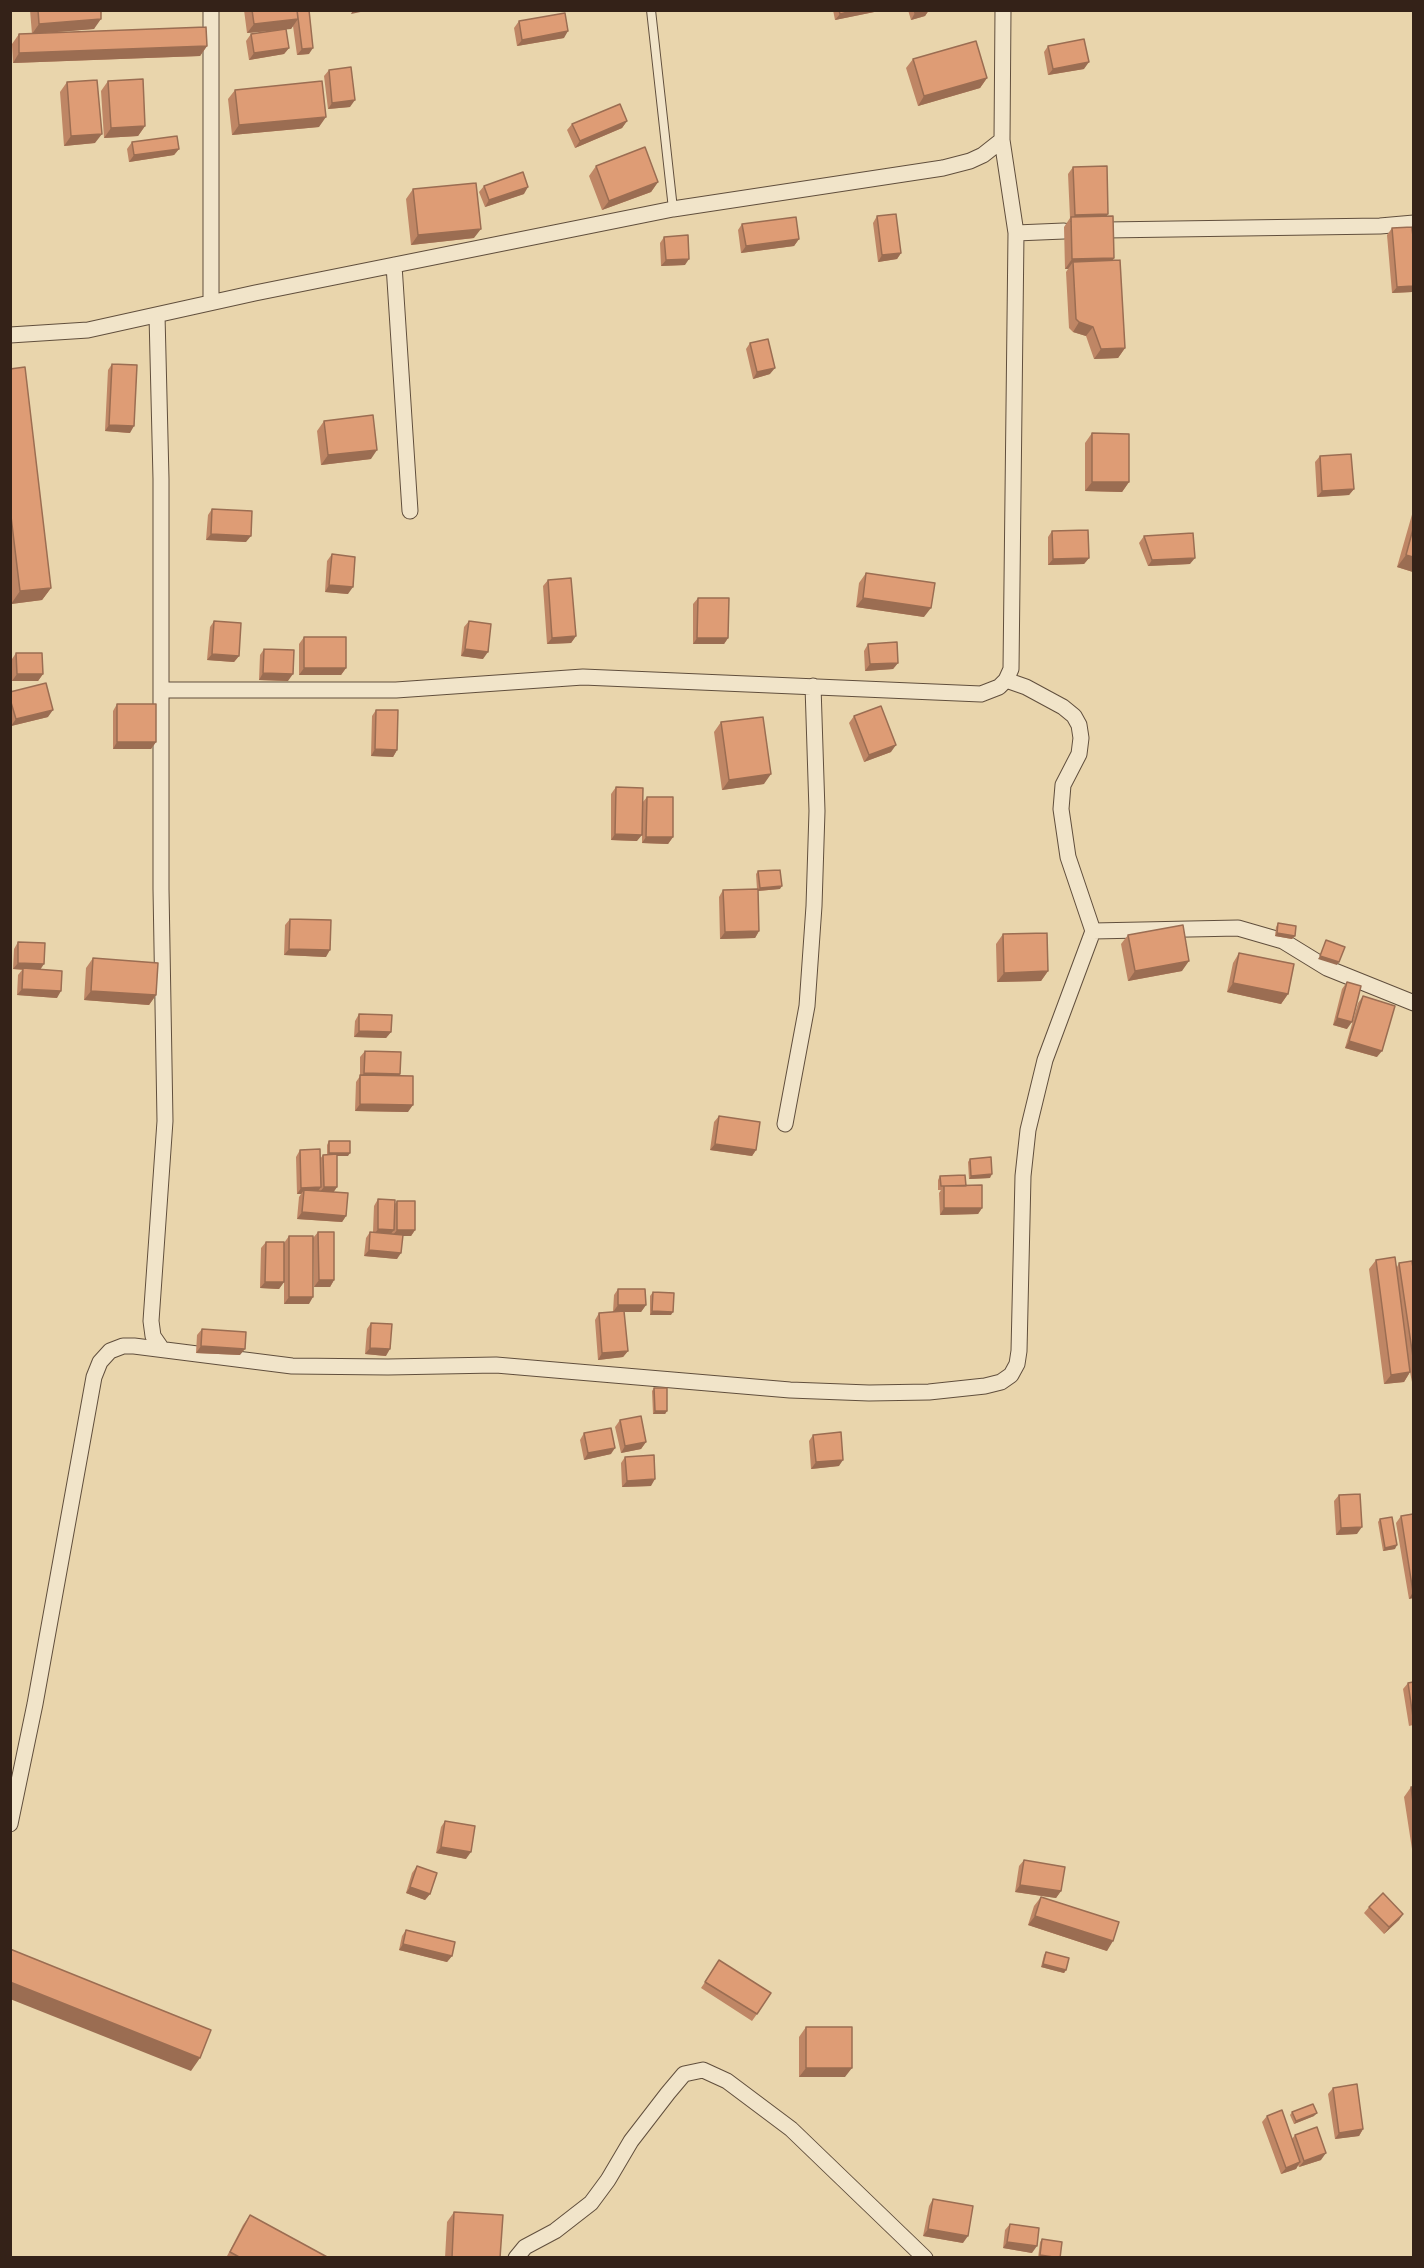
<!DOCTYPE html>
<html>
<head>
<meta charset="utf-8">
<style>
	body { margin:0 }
	#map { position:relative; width:1424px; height:2268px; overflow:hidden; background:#e9d5ac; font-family:"Old Standard TT",serif }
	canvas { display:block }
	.frame { position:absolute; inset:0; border:12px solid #342218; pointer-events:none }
</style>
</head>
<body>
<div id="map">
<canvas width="1424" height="2268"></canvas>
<div class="frame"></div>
</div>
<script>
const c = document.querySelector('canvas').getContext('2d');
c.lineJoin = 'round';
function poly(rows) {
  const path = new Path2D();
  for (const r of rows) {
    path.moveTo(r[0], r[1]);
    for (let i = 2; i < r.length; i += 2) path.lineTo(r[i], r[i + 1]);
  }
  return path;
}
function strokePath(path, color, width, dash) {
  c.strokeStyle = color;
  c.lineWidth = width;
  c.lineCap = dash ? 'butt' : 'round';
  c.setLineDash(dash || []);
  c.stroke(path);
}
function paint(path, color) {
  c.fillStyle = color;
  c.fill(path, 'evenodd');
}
const service = poly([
	[651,10,673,209]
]);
const minor = poly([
	[211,10,211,302],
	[1106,230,1380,226,1414,223],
	[1016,233,1064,231],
	[394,265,410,511],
	[157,315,161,479,161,889,165,1121,151,1321,153,1336,162,1349],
	[10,335,88,330,255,293,673,209,943,168,970,161,983,155,1002,140,1003,10],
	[162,690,396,690,583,677,981,694,999,687,1006,680,1011,669,1016,233,1002,140],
	[1093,931,1238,928,1283,941,1327,968,1414,1003],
	[785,1124,807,1006,814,906,817,811,813,686],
	[10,1824,35,1704,94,1377,100,1362,110,1351,123,1346,134,1346,292,1366,388,1367,496,1365,790,1390,869,1393,929,1392,985,1386,1001,1382,1011,1375,1017,1364,1019,1351,1023,1176,1028,1130,1045,1060,1093,931,1068,857,1061,809,1063,785,1079,754,1081,738,1079,725,1074,716,1063,707,1026,687,1006,680],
	[516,2258,525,2247,555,2231,591,2203,608,2180,631,2141,668,2093,684,2074,703,2070,727,2081,791,2129,925,2258]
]);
const wall = poly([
	[30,10,101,10,94,29,32,34],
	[244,10,309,10,309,54,297,55,293,26,291,29,286,29,289,48,284,54,249,60,246,41,251,34,279,30,247,33],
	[833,10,884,10,835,20],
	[908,10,929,10,925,16,911,20],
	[519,21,564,38,517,46,514,28],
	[19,34,207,46,200,56,13,63,12,44],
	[1048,46,1084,69,1048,75,1044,52],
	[913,59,987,78,980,88,918,106,906,68],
	[329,70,350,107,328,109,324,76],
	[108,81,145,126,138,136,104,138,101,91],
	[67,82,95,143,64,146,60,92],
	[235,90,319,127,232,135,228,99],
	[627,121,622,128,575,148,567,130,572,124],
	[132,142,179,149,174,155,129,162,127,149],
	[596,166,658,182,651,192,602,210,589,176],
	[1073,167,1107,216,1114,258,1113,260,1125,348,1118,358,1094,359,1086,336,1073,332,1069,328,1066,272,1068,269,1065,269,1064,227,1070,218,1068,174],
	[484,186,524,194,485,207,479,192],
	[413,189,474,238,411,245,406,199],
	[877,216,901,253,897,259,878,262,873,223],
	[742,224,799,239,794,246,741,253,738,230],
	[1392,228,1412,292,1392,293,1387,235],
	[664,237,685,265,661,266,660,243],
	[750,343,770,374,753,379,746,349],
	[112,364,130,433,105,431,108,370],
	[10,369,51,588,42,600,11,604],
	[324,421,371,459,321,465,317,431],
	[1092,433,1129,482,1122,492,1085,491,1085,443],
	[1320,456,1354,489,1349,495,1317,497,1315,462],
	[212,509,246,542,206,540,208,515],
	[1413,511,1413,572,1397,567],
	[1052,531,1089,558,1084,564,1048,565,1048,537],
	[1144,536,1190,564,1148,566,1139,543],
	[332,554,348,594,325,592,327,561],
	[866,573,924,617,856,607,859,583],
	[548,580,576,636,571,643,547,644,543,586],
	[698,598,728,638,724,644,693,644,693,604],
	[214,621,239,656,234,662,207,660,210,627],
	[469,621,483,659,461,656,464,627],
	[304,637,346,668,341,675,299,675,299,644],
	[868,644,898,663,893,669,865,671,864,651],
	[264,649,288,681,259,680,260,655],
	[16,653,43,674,38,681,12,681,12,659],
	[10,692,48,717,11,726],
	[117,704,156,742,151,749,113,749,113,711],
	[376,710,397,750,393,757,371,756,372,716],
	[854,716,891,752,864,762,849,723],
	[721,722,764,784,722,790,714,732],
	[616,787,637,841,611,840,611,794],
	[647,797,673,837,668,844,642,843,642,803],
	[758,871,780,889,758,891,759,931,755,938,720,939,719,897,723,890,757,889,756,874],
	[290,919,326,957,284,955,285,925],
	[1278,923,1295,936,1292,939,1275,936,1276,927],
	[1003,934,1048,971,1041,981,997,982,996,944],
	[1128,935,1182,971,1128,981,1121,944],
	[18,942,40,969,57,998,17,995,18,975,22,970,13,969,14,949],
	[1239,953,1288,994,1281,1004,1227,992,1233,963],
	[93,958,156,995,149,1005,84,1000,86,968],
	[1347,982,1347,1029,1333,1025,1342,989],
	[1363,996,1377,1057,1345,1048,1358,1003],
	[359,1014,391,1032,386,1038,354,1037,355,1021],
	[365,1051,400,1074,399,1076,408,1112,355,1111,356,1082,360,1076,360,1057],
	[719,1116,756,1150,752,1156,710,1150,714,1122],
	[329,1141,348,1156,337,1156,337,1187,333,1192,346,1216,342,1222,297,1219,299,1197,301,1194,297,1194,296,1157,300,1150,320,1159,323,1155,327,1155,327,1145],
	[970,1159,990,1178,969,1179,968,1162],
	[940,1176,966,1186,982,1208,978,1214,940,1215,939,1193,941,1190,938,1190,938,1180],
	[378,1199,394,1205,397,1201,415,1230,411,1236,402,1236,397,1259,364,1256,366,1238,370,1232,373,1232,374,1206],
	[318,1232,334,1280,330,1287,314,1287,313,1238],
	[289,1236,309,1304,284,1304,284,1249,284,1282,279,1289,260,1288,261,1248,266,1242,284,1243],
	[1376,1260,1397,1267,1399,1263,1413,1268,1413,1382,1412,1382,1410,1372,1404,1382,1384,1384,1369,1269],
	[618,1289,646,1305,641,1312,624,1312,628,1351,623,1357,598,1360,595,1320,599,1313,613,1312,614,1295],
	[653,1292,671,1315,650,1315,650,1296],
	[371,1323,386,1356,365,1354,367,1329],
	[202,1329,240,1355,196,1353,197,1335],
	[654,1388,667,1411,665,1414,653,1414,652,1391],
	[620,1420,646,1442,641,1449,621,1453,615,1427],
	[584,1433,611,1454,584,1460,580,1440],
	[813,1435,839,1466,811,1469,809,1441],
	[625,1457,651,1486,622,1487,621,1463],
	[1339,1495,1357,1534,1336,1535,1334,1501],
	[1413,1514,1413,1598,1409,1599,1396,1523,1401,1516],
	[1380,1519,1395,1549,1383,1551,1378,1522],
	[1413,1682,1413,1725,1409,1726,1403,1689,1408,1683],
	[1411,1787,1413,1787,1413,1849,1412,1849,1404,1797],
	[445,1821,466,1859,436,1853,441,1827],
	[1024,1860,1061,1891,1056,1898,1015,1892,1019,1866],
	[417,1866,430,1894,425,1900,406,1893,412,1873],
	[1041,1897,1107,1951,1028,1925,1034,1906],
	[1369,1907,1403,1914,1399,1920,1384,1934,1364,1913],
	[406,1930,452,1956,447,1962,399,1950,402,1936],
	[1046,1952,1066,1970,1064,1973,1041,1967,1044,1955],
	[715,1967,757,2014,752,2021,701,1988],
	[806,2027,845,2077,799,2077,799,2037],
	[1333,2088,1363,2129,1359,2136,1335,2139,1328,2094],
	[1292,2112,1314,2116,1294,2124,1290,2115],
	[1267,2116,1292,2139,1295,2135,1321,2160,1299,2167,1298,2165,1296,2169,1281,2174,1262,2122],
	[933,2199,963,2243,923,2236,929,2206],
	[454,2212,500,2258,445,2258,447,2222],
	[250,2215,329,2258,226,2258,243,2225],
	[1010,2224,1032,2253,1003,2248,1005,2230],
	[1042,2239,1060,2258,1038,2258,1040,2242]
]);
const shadedWall = poly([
	[353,10,370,10,351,14],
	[856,10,884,10,835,20,840,14],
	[927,10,929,10,925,16,911,20,915,13],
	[101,19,94,29,32,34,39,24],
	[298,19,291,29,247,33,254,24],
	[568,31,564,38,517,46,522,40],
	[207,46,200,56,13,63,19,53],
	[289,48,284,54,249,60,254,53],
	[313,48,309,54,297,55,302,49],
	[1089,62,1084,69,1048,75,1053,69],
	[987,78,980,88,918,106,924,96],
	[355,100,350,107,328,109,332,103],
	[326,117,319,127,232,135,239,125],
	[627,121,622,128,575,148,580,141],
	[145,126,138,136,104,138,111,128],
	[102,134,95,143,64,146,71,136],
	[179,149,174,155,129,162,134,155],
	[658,182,651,192,602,210,609,201],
	[528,187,524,194,485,207,489,200],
	[1108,214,1104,221,1070,222,1075,215],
	[481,229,474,238,411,245,418,235],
	[799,239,794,246,741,253,746,246],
	[901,253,897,259,878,262,882,255],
	[1114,258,1107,268,1073,262,1068,269,1065,269,1072,259],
	[689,259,685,265,661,266,666,260],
	[1413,286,1413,290,1412,292,1392,293,1397,287],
	[1079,322,1093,327,1086,336,1073,332],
	[1125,348,1118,358,1094,359,1101,349],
	[775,368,770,374,753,379,757,372],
	[109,425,134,426,130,433,105,431],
	[377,450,371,459,321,465,328,455],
	[1092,482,1129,482,1122,492,1085,491],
	[1354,489,1349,495,1317,497,1322,491],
	[211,534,251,536,246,542,206,540],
	[1406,555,1413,557,1413,572,1397,567],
	[1089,558,1084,564,1048,565,1053,559],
	[1195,558,1190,564,1148,566,1152,560],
	[329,585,353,587,348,594,325,592],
	[51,588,42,600,11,604,20,591],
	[863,598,931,608,924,617,856,607],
	[576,636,571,643,547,644,552,638],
	[697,638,728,638,724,644,693,644],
	[465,649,488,652,483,659,461,656],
	[212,654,239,656,234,662,207,660],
	[898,663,893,669,865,671,870,664],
	[304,668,346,668,341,675,299,675],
	[263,673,293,674,288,681,259,680],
	[17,674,43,674,38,681,12,681],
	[53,710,48,717,11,726,16,719],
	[117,742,156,742,151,749,113,749],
	[896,745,891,752,864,762,869,755],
	[375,749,397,750,393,757,371,756],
	[771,774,764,784,722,790,729,780],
	[615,834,642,835,637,841,611,840],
	[646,837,673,837,668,844,642,843],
	[782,886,780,889,757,891,760,888],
	[759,931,755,938,720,939,725,932],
	[1277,933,1295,936,1292,939,1275,936],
	[289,949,330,950,326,957,284,955],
	[1320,956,1339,962,1337,965,1318,959],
	[1189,961,1182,971,1128,981,1135,971],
	[18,963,44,964,40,970,13,969],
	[1048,971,1041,981,997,982,1004,973],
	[1233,983,1288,994,1281,1004,1227,992],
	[22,989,61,991,57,998,17,995],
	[91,991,156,995,149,1005,84,1000],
	[1337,1018,1352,1022,1347,1029,1333,1025],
	[359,1031,391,1032,386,1038,354,1037],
	[1349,1041,1382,1051,1377,1057,1345,1048],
	[364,1073,400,1074,396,1081,359,1079],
	[360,1104,413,1105,408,1112,355,1111],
	[715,1144,756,1150,752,1156,710,1150],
	[329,1153,350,1153,348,1156,327,1156],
	[992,1174,990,1178,969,1179,971,1176],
	[321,1187,316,1194,304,1190,301,1194,297,1194,301,1188],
	[324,1187,337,1187,333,1193,319,1193],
	[944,1208,982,1208,978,1214,940,1215],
	[302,1212,346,1216,342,1222,297,1219],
	[378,1229,394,1230,389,1236,373,1236],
	[397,1230,415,1230,411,1236,392,1236],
	[369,1250,401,1253,397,1259,364,1256],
	[319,1280,334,1280,330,1287,314,1287],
	[265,1282,284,1282,279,1289,260,1288],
	[289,1297,313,1297,309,1304,284,1304],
	[618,1305,646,1305,641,1312,613,1312],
	[652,1311,673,1312,671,1315,650,1315],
	[201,1346,245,1349,240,1355,196,1353],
	[370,1348,390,1349,386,1356,365,1354],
	[628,1351,623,1357,598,1360,602,1353],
	[1410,1372,1404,1382,1384,1384,1391,1375],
	[655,1411,667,1411,665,1414,653,1414],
	[646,1442,641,1449,621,1453,625,1446],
	[615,1448,611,1454,584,1460,588,1453],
	[843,1460,839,1466,811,1469,816,1462],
	[655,1479,651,1486,622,1487,627,1481],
	[1362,1527,1357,1534,1336,1535,1341,1528],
	[1397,1545,1395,1549,1383,1551,1385,1548],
	[1413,1592,1413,1598,1409,1599],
	[441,1847,471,1852,466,1859,436,1853],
	[1020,1885,1061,1891,1056,1898,1015,1892],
	[410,1887,430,1894,425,1900,406,1893],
	[1403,1914,1399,1920,1384,1934,1389,1927],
	[1035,1916,1113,1941,1107,1951,1028,1925],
	[403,1944,452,1956,447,1962,399,1950],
	[1043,1964,1066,1970,1064,1973,1041,1967],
	[10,1982,200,2058,191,2071,10,1999],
	[806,2068,852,2068,845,2077,799,2077],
	[1317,2113,1314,2116,1294,2124,1296,2121],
	[1363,2129,1359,2136,1335,2139,1339,2133],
	[1326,2153,1321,2160,1299,2167,1304,2161],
	[1300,2162,1296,2169,1281,2174,1286,2168],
	[928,2229,968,2236,963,2243,923,2236],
	[1007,2242,1037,2246,1032,2253,1003,2248],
	[1040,2255,1054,2258,1038,2258]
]);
const building = poly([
	[38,10,101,10,101,19,39,24,38,10],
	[252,10,297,10,298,19,254,24,252,10],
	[297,10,309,10,313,48,302,49,297,10],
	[839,10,856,10,840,14,839,10],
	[914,10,927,10,915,13,914,10],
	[565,13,568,31,522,40,519,21,565,13],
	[206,27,207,46,19,53,19,34,206,27],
	[286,29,289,48,254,53,251,34,286,29],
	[1084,39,1089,62,1053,69,1048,46,1084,39],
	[976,41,987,78,924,96,913,59,976,41],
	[351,67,355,100,332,103,329,70,351,67],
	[143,79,145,126,111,128,108,81,143,79],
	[97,80,102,134,71,136,67,82,97,80],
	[322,81,326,117,239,125,235,90,322,81],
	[620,104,627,121,580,141,572,124,620,104],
	[177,136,179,149,134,155,132,142,177,136],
	[645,147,658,182,609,201,596,166,645,147],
	[1107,166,1108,214,1075,215,1073,167,1107,166],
	[523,172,528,187,489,200,484,186,523,172],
	[476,183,481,229,418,235,413,189,476,183],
	[896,214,901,253,882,255,877,216,896,214],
	[1113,216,1114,258,1072,259,1071,217,1113,216],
	[796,217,799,239,746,246,742,224,796,217],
	[1412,227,1413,237,1413,286,1397,287,1392,228,1412,227],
	[688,235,689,259,666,260,664,237,688,235],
	[1120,260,1125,348,1101,349,1093,327,1079,322,1076,319,1073,262,1120,260],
	[768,339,775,368,757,372,750,343,768,339],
	[112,364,137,365,134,426,109,425,112,364],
	[25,367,51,588,20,591,10,508,10,369,25,367],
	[373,415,377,450,328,455,324,421,373,415],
	[1092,433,1129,434,1129,482,1092,482,1092,433],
	[1351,454,1354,489,1322,491,1320,456,1351,454],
	[212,509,252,511,251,536,211,534,212,509],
	[1413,529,1413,557,1406,555,1413,529],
	[1088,530,1089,558,1053,559,1052,531,1088,530],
	[1193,533,1195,558,1152,560,1144,536,1193,533],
	[332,554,355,557,353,587,329,585,332,554],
	[866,573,935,583,931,608,863,598,866,573],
	[571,578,576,636,552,638,548,580,571,578],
	[698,598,729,598,728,638,697,638,698,598],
	[214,621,241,623,239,656,212,654,214,621],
	[469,621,491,624,488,652,465,649,469,621],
	[304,637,346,637,346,668,304,668,304,637],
	[897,642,898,663,870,664,868,644,897,642],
	[264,649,294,650,293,674,263,673,264,649],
	[16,653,42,653,43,674,17,674,16,653],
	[46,683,53,710,16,719,10,699,10,692,46,683],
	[117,704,156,704,156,742,117,742,117,704],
	[881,706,896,745,869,755,854,716,881,706],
	[376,710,398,710,397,750,375,749,376,710],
	[763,717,771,774,729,780,721,722,763,717],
	[616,787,643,788,642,835,615,834,616,787],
	[647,797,673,797,673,837,646,837,647,797],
	[780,870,782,886,760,888,758,871,780,870],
	[758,889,759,931,725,932,723,890,758,889],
	[290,919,331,920,330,950,289,949,290,919],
	[1278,923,1296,926,1295,936,1277,933,1278,923],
	[1183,925,1189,961,1135,971,1128,935,1183,925],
	[1047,933,1048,971,1004,973,1003,934,1047,933],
	[1326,940,1345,947,1339,962,1320,956,1326,940],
	[18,942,45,943,44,964,18,963,18,942],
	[1239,953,1294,964,1288,994,1233,983,1239,953],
	[93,958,158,963,156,995,91,991,93,958],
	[23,968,62,971,61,991,22,989,23,968],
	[1347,982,1361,986,1352,1022,1337,1018,1347,982],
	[1363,996,1395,1006,1382,1051,1349,1041,1363,996],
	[359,1014,392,1015,391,1032,359,1031,359,1014],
	[365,1051,401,1052,400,1074,364,1073,365,1051],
	[360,1075,413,1076,413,1105,360,1104,360,1075],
	[719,1116,760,1122,756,1150,715,1144,719,1116],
	[329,1141,350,1141,350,1153,329,1153,329,1141],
	[320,1149,321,1187,301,1188,300,1150,320,1149],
	[337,1154,337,1187,324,1187,323,1155,337,1154],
	[991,1157,992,1174,971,1176,970,1159,991,1157],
	[965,1175,966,1186,941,1186,940,1176,965,1175],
	[982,1185,982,1208,944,1208,944,1186,982,1185],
	[304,1190,348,1193,346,1216,302,1212,304,1190],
	[378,1199,395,1200,394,1230,378,1229,378,1199],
	[397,1201,415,1201,415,1230,397,1230,397,1201],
	[318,1232,334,1232,334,1280,319,1280,318,1232],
	[370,1232,403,1235,401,1253,369,1250,370,1232],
	[289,1236,313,1236,313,1297,289,1297,289,1236],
	[266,1242,284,1242,284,1282,265,1282,266,1242],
	[1395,1257,1410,1372,1391,1375,1376,1260,1395,1257],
	[1412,1261,1413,1268,1413,1357,1399,1263,1412,1261],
	[618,1289,645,1289,646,1305,618,1305,618,1289],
	[653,1292,674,1293,673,1312,652,1311,653,1292],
	[624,1311,628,1351,602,1353,599,1313,624,1311],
	[371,1323,392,1324,390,1349,370,1348,371,1323],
	[202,1329,246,1332,245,1349,201,1346,202,1329],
	[654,1388,667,1388,667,1411,655,1411,654,1388],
	[641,1416,646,1442,625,1446,620,1420,641,1416],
	[611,1428,615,1448,588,1453,584,1433,611,1428],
	[841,1432,843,1460,816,1462,813,1435,841,1432],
	[654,1455,655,1479,627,1481,625,1457,654,1455],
	[1360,1494,1362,1527,1341,1528,1339,1495,1360,1494],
	[1413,1514,1413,1592,1401,1516,1413,1514],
	[1392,1517,1397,1545,1385,1548,1380,1519,1392,1517],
	[1413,1682,1413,1717,1408,1683,1413,1682],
	[1411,1787,1413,1787,1413,1803,1411,1787],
	[445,1821,475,1826,471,1852,441,1847,445,1821],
	[1024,1860,1065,1867,1061,1891,1020,1885,1024,1860],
	[417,1866,437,1873,430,1894,410,1887,417,1866],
	[1383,1893,1403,1914,1389,1927,1369,1907,1383,1893],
	[1041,1897,1119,1922,1113,1941,1035,1916,1041,1897],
	[406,1930,455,1942,452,1956,403,1944,406,1930],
	[10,1949,211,2030,200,2058,10,1982,10,1949],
	[1046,1952,1069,1958,1066,1970,1043,1964,1046,1952],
	[719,1960,771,1993,757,2014,705,1982,719,1960],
	[806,2027,852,2027,852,2068,806,2068,806,2027],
	[1357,2084,1363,2129,1339,2133,1333,2088,1357,2084],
	[1313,2104,1317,2113,1296,2121,1292,2112,1313,2104],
	[1282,2110,1300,2162,1286,2168,1267,2116,1282,2110],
	[1317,2127,1326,2153,1304,2161,1295,2135,1317,2127],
	[933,2199,973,2206,968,2236,928,2229,933,2199],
	[454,2212,503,2215,500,2258,452,2258,454,2212],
	[250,2215,329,2258,241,2258,230,2252,250,2215],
	[1010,2224,1039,2228,1037,2246,1007,2242,1010,2224],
	[1042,2239,1062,2242,1060,2258,1040,2255,1042,2239]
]);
strokePath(service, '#614f3d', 10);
strokePath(minor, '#614f3d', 17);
strokePath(service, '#f1e4c9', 8);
strokePath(minor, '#f1e4c9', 15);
paint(wall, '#bf8665');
paint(shadedWall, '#9b6d52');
paint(building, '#de9c75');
strokePath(building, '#9b6d52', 1.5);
</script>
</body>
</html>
